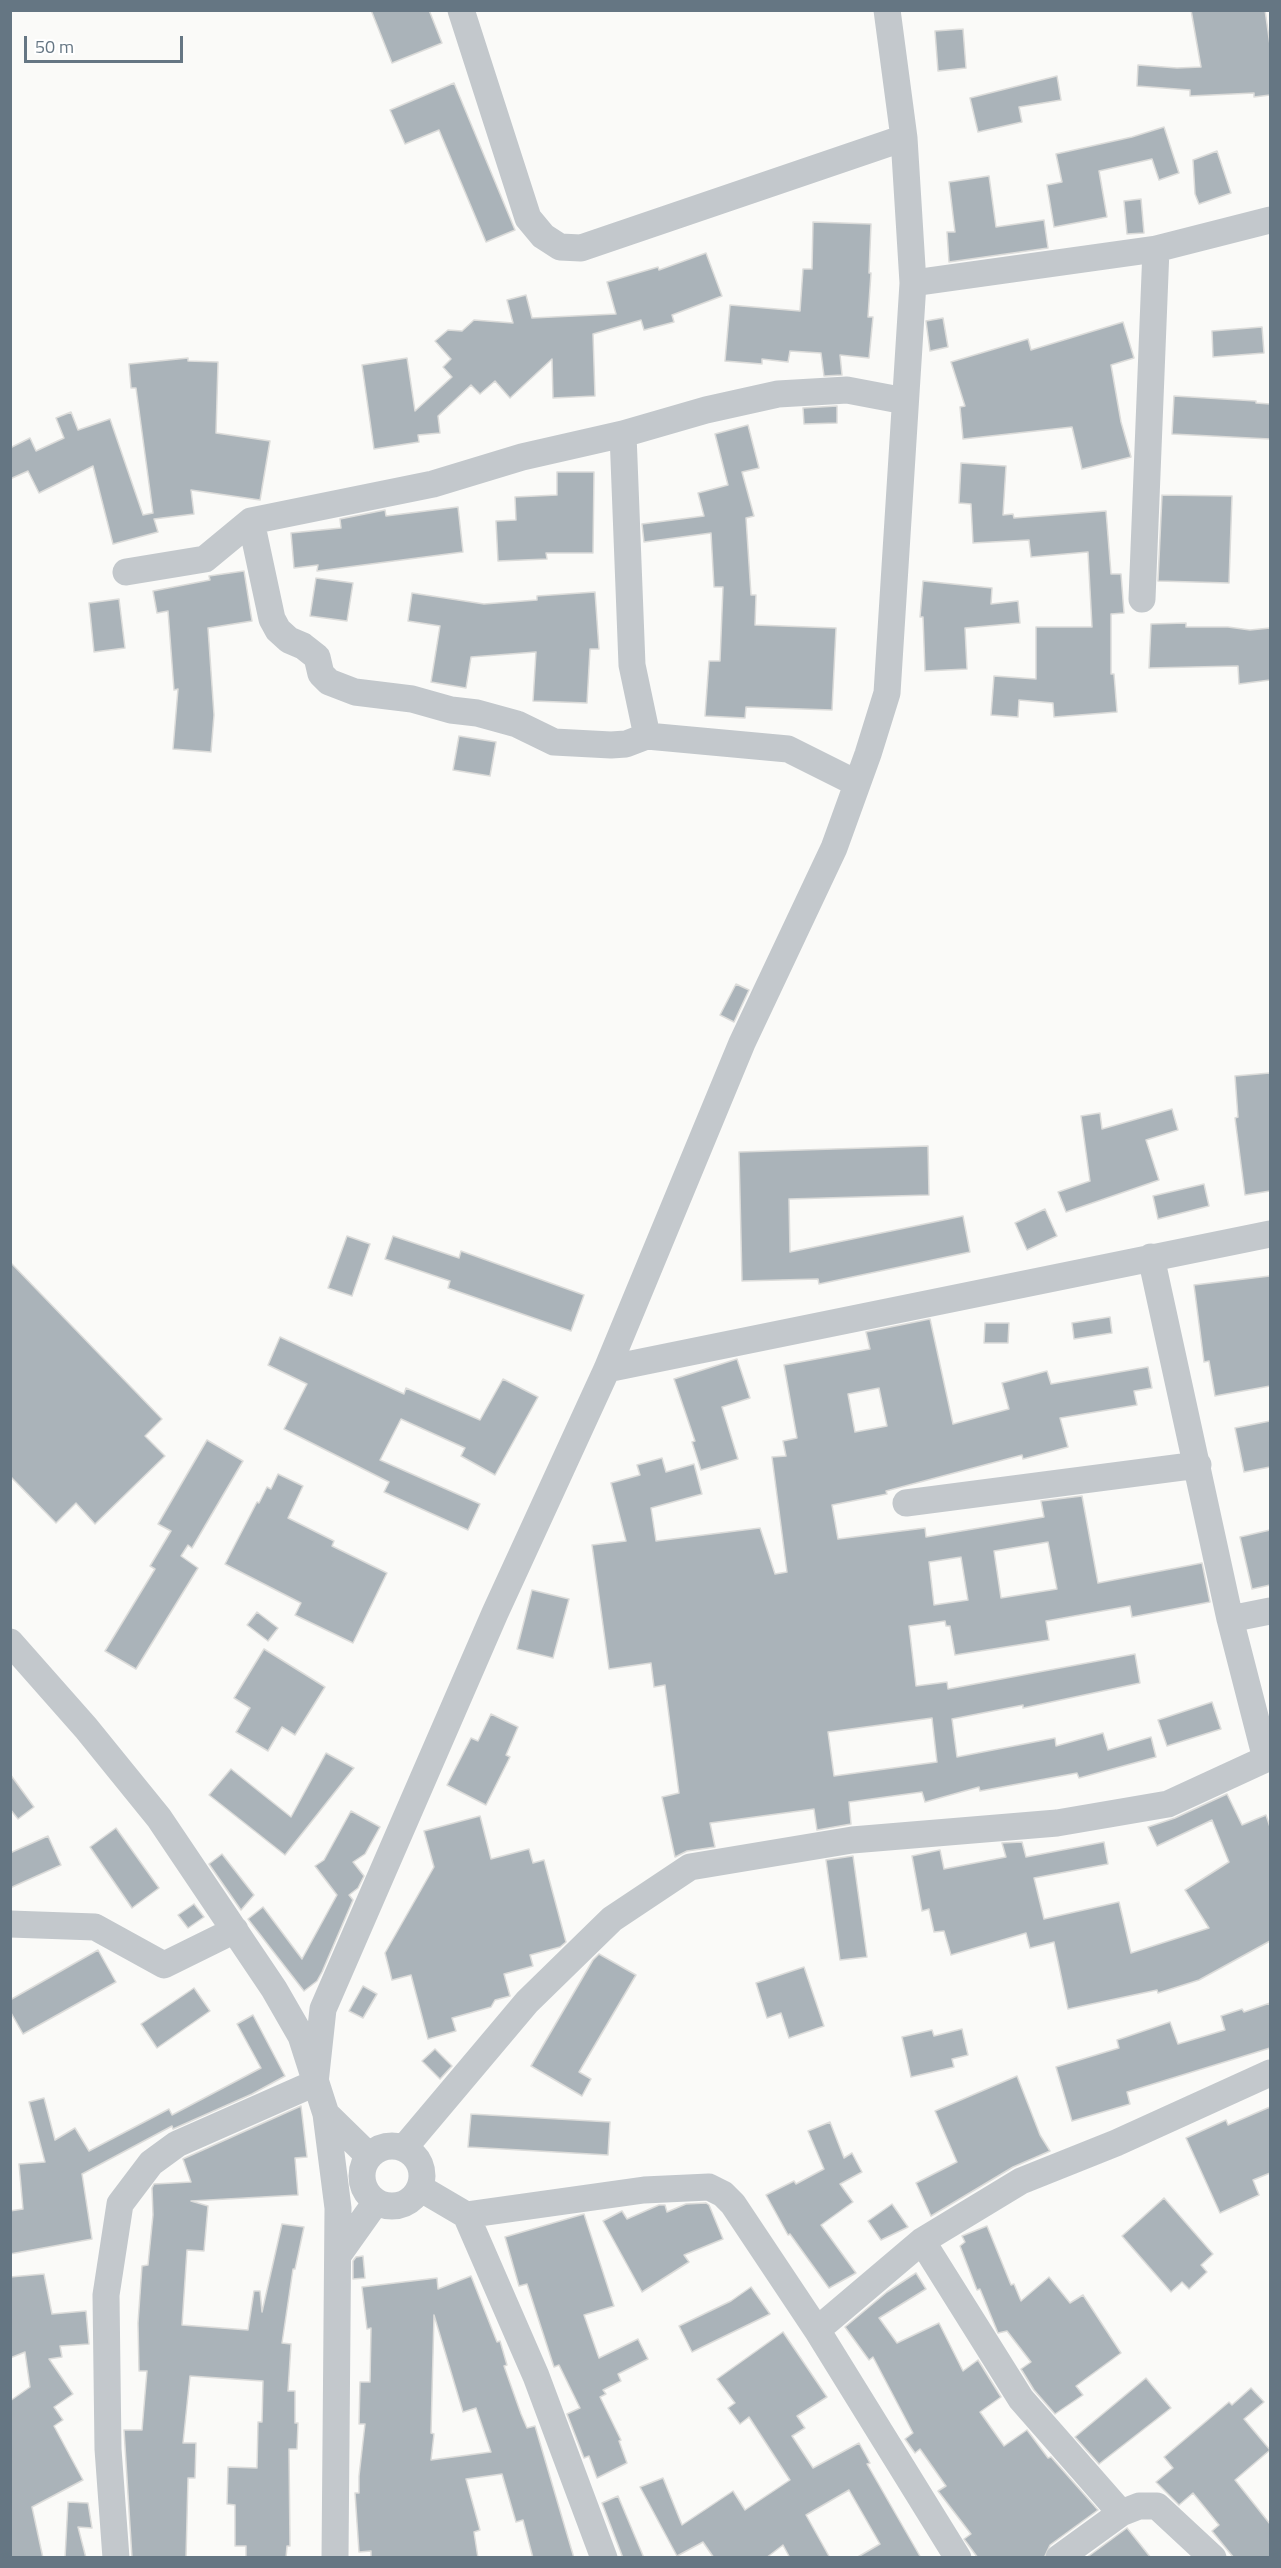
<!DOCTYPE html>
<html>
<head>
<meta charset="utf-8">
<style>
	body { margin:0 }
	#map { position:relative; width:1281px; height:2568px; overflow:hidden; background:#fafaf8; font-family:"Titillium Web",sans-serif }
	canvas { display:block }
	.frame { position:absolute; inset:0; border:12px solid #657683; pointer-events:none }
	.scale { position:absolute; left:24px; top:36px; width:159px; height:27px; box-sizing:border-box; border:3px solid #657683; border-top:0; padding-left:8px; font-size:18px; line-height:21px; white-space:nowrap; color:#657683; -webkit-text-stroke:4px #fff; paint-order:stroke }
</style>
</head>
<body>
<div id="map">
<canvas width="1281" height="2568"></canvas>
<div class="frame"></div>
<div class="scale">50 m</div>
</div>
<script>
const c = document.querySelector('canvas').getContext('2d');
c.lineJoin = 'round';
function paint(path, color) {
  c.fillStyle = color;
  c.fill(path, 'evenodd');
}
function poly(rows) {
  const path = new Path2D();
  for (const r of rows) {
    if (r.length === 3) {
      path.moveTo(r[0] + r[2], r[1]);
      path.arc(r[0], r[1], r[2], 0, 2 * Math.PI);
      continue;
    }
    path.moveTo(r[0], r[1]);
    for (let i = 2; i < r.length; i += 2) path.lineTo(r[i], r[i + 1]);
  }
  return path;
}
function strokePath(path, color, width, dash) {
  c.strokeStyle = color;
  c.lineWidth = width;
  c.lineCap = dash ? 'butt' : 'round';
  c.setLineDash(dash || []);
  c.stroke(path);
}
const building = poly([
	[371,10,429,10,442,43,392,63,371,10],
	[1191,10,1265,10,1270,45,1270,95,1254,97,1254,93,1190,96,1190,90,1137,86,1138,65,1177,68,1201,67,1191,10],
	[963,29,966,68,938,71,935,31,963,29],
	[1057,76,1061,100,1019,107,1022,122,978,132,970,98,1057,76],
	[454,83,515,230,486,242,439,130,405,144,390,110,454,83],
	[1164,127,1179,173,1159,180,1152,159,1099,171,1107,217,1054,227,1047,185,1062,182,1056,154,1132,137,1164,127],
	[1217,151,1231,193,1199,204,1195,194,1193,160,1217,151],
	[989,176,996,227,1044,220,1048,248,949,262,947,232,955,232,949,182,989,176],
	[1141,199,1144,233,1127,234,1124,201,1141,199],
	[813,222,871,224,869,273,871,273,868,317,873,317,869,358,840,355,842,375,824,376,821,353,790,351,788,362,762,359,762,364,725,361,730,305,800,311,803,269,812,269,813,222],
	[706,253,722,296,672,315,674,322,644,330,641,320,593,334,595,396,553,398,552,359,510,398,495,381,480,394,471,385,438,416,440,433,418,435,419,442,374,449,362,365,407,358,415,411,452,377,443,367,451,359,435,341,448,330,462,331,474,320,513,323,507,300,526,295,532,318,616,314,607,282,658,267,659,270,706,253],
	[943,318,948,347,930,351,926,321,943,318],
	[1123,322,1134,358,1111,365,1121,422,1131,457,1082,469,1072,427,963,439,960,407,965,406,951,362,1028,339,1031,350,1123,322],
	[1262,327,1264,353,1213,357,1212,331,1262,327],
	[188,358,188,361,218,362,216,433,270,441,260,500,191,490,194,514,154,519,158,532,113,544,93,466,39,493,28,471,10,479,10,448,30,438,36,451,64,438,56,418,71,412,78,430,110,419,143,515,153,513,136,388,131,388,129,364,188,358],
	[1174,396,1256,401,1256,403,1270,404,1270,439,1172,434,1174,396],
	[837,406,837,423,804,424,803,408,837,406],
	[748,425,759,468,742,472,754,516,746,518,751,595,756,595,755,625,836,628,832,710,746,707,745,718,705,716,709,661,720,661,723,587,714,587,711,533,644,542,642,524,704,516,698,493,728,485,715,434,748,425],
	[961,463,1006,466,1003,515,1013,514,1014,518,1106,511,1111,574,1121,574,1124,613,1111,614,1111,674,1114,674,1117,712,1054,717,1053,703,1019,700,1018,717,991,715,994,676,1036,679,1036,627,1092,627,1088,552,1031,557,1029,540,973,543,971,504,959,503,961,463],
	[557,472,594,472,593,553,546,553,547,559,498,561,496,521,516,520,515,497,557,495,557,472],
	[1162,495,1232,496,1229,583,1158,581,1162,495],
	[458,507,463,552,317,571,318,565,294,568,291,533,341,528,340,519,385,510,386,516,458,507],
	[244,571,252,621,208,628,214,715,211,752,173,749,178,689,174,690,168,611,157,613,153,591,210,580,209,576,244,571],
	[316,578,353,583,347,621,310,616,316,578],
	[923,581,992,588,991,604,1018,601,1020,623,965,628,967,669,925,671,923,617,920,617,923,581],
	[595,592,599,649,590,649,587,703,533,701,536,652,471,657,466,688,431,682,440,626,408,621,412,593,484,604,537,600,537,596,595,592],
	[119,599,125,648,94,652,89,603,119,599],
	[1186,623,1186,627,1228,627,1250,630,1270,628,1270,680,1239,684,1238,666,1149,668,1151,624,1186,623],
	[459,736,496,742,490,776,453,770,459,736],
	[736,984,749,990,734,1022,720,1015,736,984],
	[1270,1073,1270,1191,1245,1195,1235,1118,1238,1117,1235,1076,1270,1073],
	[1172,1109,1178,1130,1146,1140,1159,1180,1066,1212,1058,1192,1090,1181,1081,1116,1100,1113,1102,1129,1172,1109],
	[928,1146,929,1195,789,1199,790,1252,963,1216,970,1252,819,1284,818,1279,742,1281,739,1152,928,1146],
	[1204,1184,1209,1206,1158,1219,1153,1196,1204,1184],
	[1045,1209,1057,1236,1027,1250,1015,1223,1045,1209],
	[347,1236,370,1244,352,1296,328,1288,347,1236],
	[393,1236,459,1258,461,1251,584,1295,571,1331,448,1288,450,1281,385,1259,393,1236],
	[10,1262,162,1419,145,1436,165,1456,95,1524,76,1503,56,1523,10,1476,10,1262],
	[1270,1276,1270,1386,1215,1396,1209,1361,1204,1362,1194,1285,1270,1276],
	[1110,1317,1112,1333,1074,1339,1072,1323,1110,1317],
	[930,1319,953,1424,1009,1409,1002,1383,1047,1371,1051,1384,1148,1367,1152,1388,1134,1391,1137,1405,1060,1418,1068,1447,1023,1459,1022,1455,886,1491,887,1494,832,1505,838,1539,925,1528,926,1537,1044,1517,1041,1501,1082,1496,1098,1583,1202,1563,1210,1602,1132,1617,1130,1606,1046,1621,1049,1640,955,1655,950,1626,946,1626,945,1621,909,1626,916,1686,947,1682,948,1689,1135,1654,1140,1683,1023,1708,1023,1705,952,1719,957,1757,1055,1738,1056,1746,1103,1733,1108,1750,1151,1737,1156,1757,1079,1778,1077,1773,980,1791,979,1787,925,1802,922,1792,849,1802,851,1824,817,1830,814,1809,710,1823,715,1847,687,1851,675,1857,662,1797,679,1793,665,1685,654,1687,651,1663,609,1669,592,1545,626,1541,611,1483,640,1475,637,1465,662,1458,666,1472,694,1464,702,1494,651,1508,656,1541,760,1528,775,1574,787,1572,772,1457,786,1456,783,1441,797,1438,784,1365,870,1349,866,1332,930,1319],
	[879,1388,887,1426,855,1432,848,1394,879,1388],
	[1048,1542,1057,1589,1001,1598,994,1551,1048,1542],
	[961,1557,968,1600,934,1605,929,1562,961,1557],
	[932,1718,937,1762,834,1776,828,1732,932,1718],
	[985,1323,1009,1323,1008,1343,984,1343,985,1323],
	[280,1337,404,1394,406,1388,480,1420,503,1379,538,1397,495,1475,461,1456,465,1448,401,1419,380,1460,480,1504,468,1530,384,1492,389,1482,284,1429,307,1384,268,1365,280,1337],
	[737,1359,750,1398,722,1407,738,1459,701,1470,692,1442,695,1441,674,1379,737,1359],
	[1270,1421,1270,1467,1244,1472,1235,1428,1270,1421],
	[207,1440,243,1461,192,1548,188,1545,181,1556,198,1568,136,1669,105,1651,155,1569,150,1566,171,1531,158,1524,207,1440],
	[278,1474,303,1486,288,1518,334,1541,332,1546,387,1573,353,1643,295,1615,301,1603,225,1564,257,1502,259,1503,267,1487,271,1489,278,1474],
	[1270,1530,1270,1585,1252,1589,1240,1537,1270,1530],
	[532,1590,569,1599,553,1658,517,1649,532,1590],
	[257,1612,278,1628,268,1641,247,1625,257,1612],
	[264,1649,325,1687,295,1735,282,1727,268,1751,236,1732,250,1708,234,1698,264,1649],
	[1212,1702,1221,1729,1167,1746,1158,1720,1212,1702],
	[491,1714,518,1727,506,1755,510,1757,486,1805,447,1785,471,1738,478,1741,491,1714],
	[326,1753,354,1768,285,1855,209,1795,231,1769,291,1817,326,1753],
	[10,1774,34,1807,18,1819,10,1809,10,1774],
	[1227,1794,1242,1825,1266,1815,1270,1827,1270,1941,1199,1980,1158,1993,1157,1990,1068,2009,1054,1942,1030,1948,1026,1933,951,1955,944,1931,934,1932,929,1909,922,1911,912,1856,940,1850,944,1869,1006,1857,1002,1843,1022,1842,1026,1857,1104,1842,1108,1864,1034,1878,1044,1919,1119,1902,1131,1953,1209,1928,1185,1890,1229,1862,1212,1820,1157,1846,1148,1827,1175,1818,1227,1794],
	[351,1811,380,1827,365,1854,353,1862,364,1876,358,1888,349,1895,353,1900,322,1972,317,1981,304,1991,248,1919,263,1907,302,1959,337,1895,315,1866,324,1860,351,1811],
	[480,1816,491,1859,529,1849,533,1863,544,1860,566,1942,560,1947,530,1955,533,1966,504,1974,510,1996,495,2000,491,2007,452,2018,456,2031,428,2039,411,1975,392,1980,385,1953,434,1867,424,1831,480,1816],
	[116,1828,159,1888,132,1908,90,1847,116,1828],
	[48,1836,61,1865,10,1888,10,1853,48,1836],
	[222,1854,254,1895,241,1910,209,1864,222,1854],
	[853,1856,867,1957,840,1960,826,1860,853,1856],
	[194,1904,204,1917,188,1928,178,1915,194,1904],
	[98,1950,116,1982,23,2034,10,2011,10,2000,98,1950],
	[599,1954,636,1975,579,2072,591,2079,582,2096,531,2066,593,1960,599,1954],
	[804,1967,824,2026,789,2038,781,2013,767,2018,756,1983,804,1967],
	[363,1986,377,1994,363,2018,349,2011,363,1986],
	[194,1988,210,2011,157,2048,141,2024,194,1988],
	[1270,2003,1270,2048,1127,2092,1130,2104,1072,2121,1056,2067,1119,2048,1117,2040,1170,2022,1178,2044,1225,2030,1221,2016,1242,2009,1244,2012,1270,2003],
	[253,2015,285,2076,252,2094,173,2129,172,2126,82,2174,92,2239,10,2254,10,2211,23,2209,19,2164,45,2162,29,2102,44,2098,55,2140,75,2128,89,2151,169,2109,172,2115,261,2068,237,2024,253,2015],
	[962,2029,968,2055,952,2059,954,2067,911,2077,902,2037,932,2030,934,2036,962,2029],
	[435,2049,452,2066,440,2079,422,2061,435,2049],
	[1017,2076,1040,2135,1050,2151,1013,2167,931,2216,916,2183,957,2162,935,2111,1017,2076],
	[301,2106,307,2157,295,2158,298,2195,191,2201,208,2206,204,2251,187,2250,182,2325,248,2330,254,2291,260,2291,262,2312,282,2224,304,2227,295,2269,293,2269,282,2343,291,2344,288,2391,295,2391,295,2423,298,2423,297,2449,289,2449,290,2546,287,2546,286,2558,246,2558,246,2546,235,2546,235,2505,227,2504,228,2467,257,2468,258,2422,262,2422,263,2381,190,2376,183,2443,196,2443,195,2478,188,2478,186,2558,132,2558,124,2430,142,2430,147,2371,139,2371,138,2323,142,2266,148,2265,153,2215,152,2188,154,2184,191,2182,183,2159,185,2158,301,2106],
	[1270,2107,1270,2173,1253,2180,1259,2195,1220,2213,1186,2138,1226,2120,1228,2125,1270,2107],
	[471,2114,610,2122,608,2155,468,2147,471,2114],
	[830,2122,844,2158,852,2153,862,2172,840,2184,853,2202,821,2225,856,2273,829,2288,790,2234,788,2235,766,2195,794,2181,796,2184,824,2169,808,2131,830,2122],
	[1164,2198,1213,2254,1201,2265,1207,2272,1189,2289,1182,2282,1171,2292,1122,2236,1164,2198],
	[706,2203,709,2205,723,2239,684,2255,689,2262,642,2292,603,2221,622,2211,627,2219,659,2205,665,2205,667,2212,686,2204,706,2203],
	[892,2204,908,2227,881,2240,868,2221,892,2204],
	[584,2214,614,2306,584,2315,599,2358,638,2339,648,2359,618,2374,621,2381,603,2390,606,2394,600,2397,621,2440,619,2441,627,2463,597,2478,589,2456,584,2458,567,2414,580,2408,559,2365,554,2367,527,2284,519,2286,505,2237,584,2214],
	[987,2226,1011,2285,1014,2284,1021,2301,1049,2277,1070,2303,1083,2295,1121,2353,1076,2386,1083,2395,1055,2414,1034,2390,1021,2369,1031,2362,1007,2331,998,2333,980,2289,977,2290,960,2246,965,2242,962,2236,987,2226],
	[363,2256,365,2278,353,2279,353,2261,356,2257,363,2256],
	[916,2273,926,2289,879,2318,897,2343,939,2323,963,2371,978,2360,1001,2397,980,2412,1004,2446,1027,2430,1048,2458,1051,2457,1098,2510,1050,2545,1044,2558,978,2558,964,2539,971,2534,938,2491,946,2486,920,2449,915,2453,905,2439,913,2433,873,2357,869,2360,845,2327,887,2292,916,2273],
	[44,2274,52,2314,86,2311,89,2344,60,2346,62,2357,49,2359,73,2394,54,2407,63,2420,54,2426,83,2480,32,2507,43,2558,10,2558,10,2401,30,2387,25,2352,10,2358,10,2277,44,2274],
	[471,2276,497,2342,500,2341,507,2365,504,2366,521,2414,527,2428,535,2426,574,2558,533,2558,523,2520,516,2522,502,2474,466,2479,480,2530,474,2532,478,2558,371,2558,371,2551,359,2552,355,2493,359,2493,359,2476,365,2424,359,2424,360,2382,370,2382,371,2328,367,2329,362,2287,437,2278,438,2289,471,2276],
	[434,2315,463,2412,476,2408,491,2452,431,2460,434,2434,431,2433,434,2315],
	[751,2287,770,2314,692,2352,679,2326,731,2301,751,2287],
	[783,2332,827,2397,797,2416,805,2428,792,2436,813,2468,859,2443,870,2463,867,2464,921,2558,856,2558,880,2544,849,2490,806,2515,830,2558,790,2558,783,2545,766,2558,714,2558,703,2542,677,2556,640,2487,663,2478,682,2525,733,2491,745,2510,790,2480,749,2417,740,2424,728,2408,735,2403,717,2379,783,2332],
	[1146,2378,1171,2408,1099,2464,1075,2437,1146,2378],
	[1251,2388,1264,2402,1244,2419,1270,2450,1235,2480,1270,2524,1270,2558,1234,2558,1212,2531,1219,2525,1193,2493,1179,2505,1156,2482,1173,2468,1164,2457,1229,2402,1232,2405,1251,2388],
	[618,2496,644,2558,623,2558,602,2503,618,2496],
	[68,2502,88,2503,92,2528,78,2527,86,2558,65,2558,68,2502],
	[1127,2528,1151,2558,1086,2558,1127,2528]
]);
const minor = poly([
	[461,10,528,218,543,236,560,247,581,248,904,138],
	[913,283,1156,249,1270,220],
	[623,434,632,665,647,736,788,749,856,783],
	[251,521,272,619,278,630,289,640,303,646,317,657,321,674,329,682,355,692,412,699,451,710,477,713,517,724,554,742,611,745,626,744,647,736],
	[126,572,205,559,251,521,433,484,522,457,623,434,706,410,778,394,847,390,905,401],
	[1142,599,1156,249],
	[1151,1257,1230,1619,1266,1759],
	[607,1369,1270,1234],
	[906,1503,1198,1465],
	[1230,1619,1270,1611],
	[10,1642,86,1728,159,1818,274,1989,301,2036,326,2114,338,2208,335,2558],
	[10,1924,95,1927,164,1965,235,1930],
	[315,2083,323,2009,495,1613,607,1369,742,1043,834,848,868,754,887,693,913,283,904,138,887,10],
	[326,2114,369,2156],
	[392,2176,30],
	[404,2148,527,2002,612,1919,690,1867,852,1840,1057,1823,1168,1804,1270,1757],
	[420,2188,466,2215,536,2376,604,2558],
	[466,2215,644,2190,709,2187,723,2194,733,2204,817,2330,958,2558],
	[922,2241,1021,2399,1121,2513],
	[339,2254,376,2202],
	[817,2330,922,2241,1021,2181,1116,2143,1270,2073],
	[116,2558,108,2449,106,2295,120,2204,151,2163,177,2144,315,2083],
	[1059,2558,1121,2513,1139,2506,1157,2506,1213,2558]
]);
paint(building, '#aab3b9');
strokePath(building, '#dcdcda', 1.5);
strokePath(minor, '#c3c8cc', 27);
</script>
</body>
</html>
